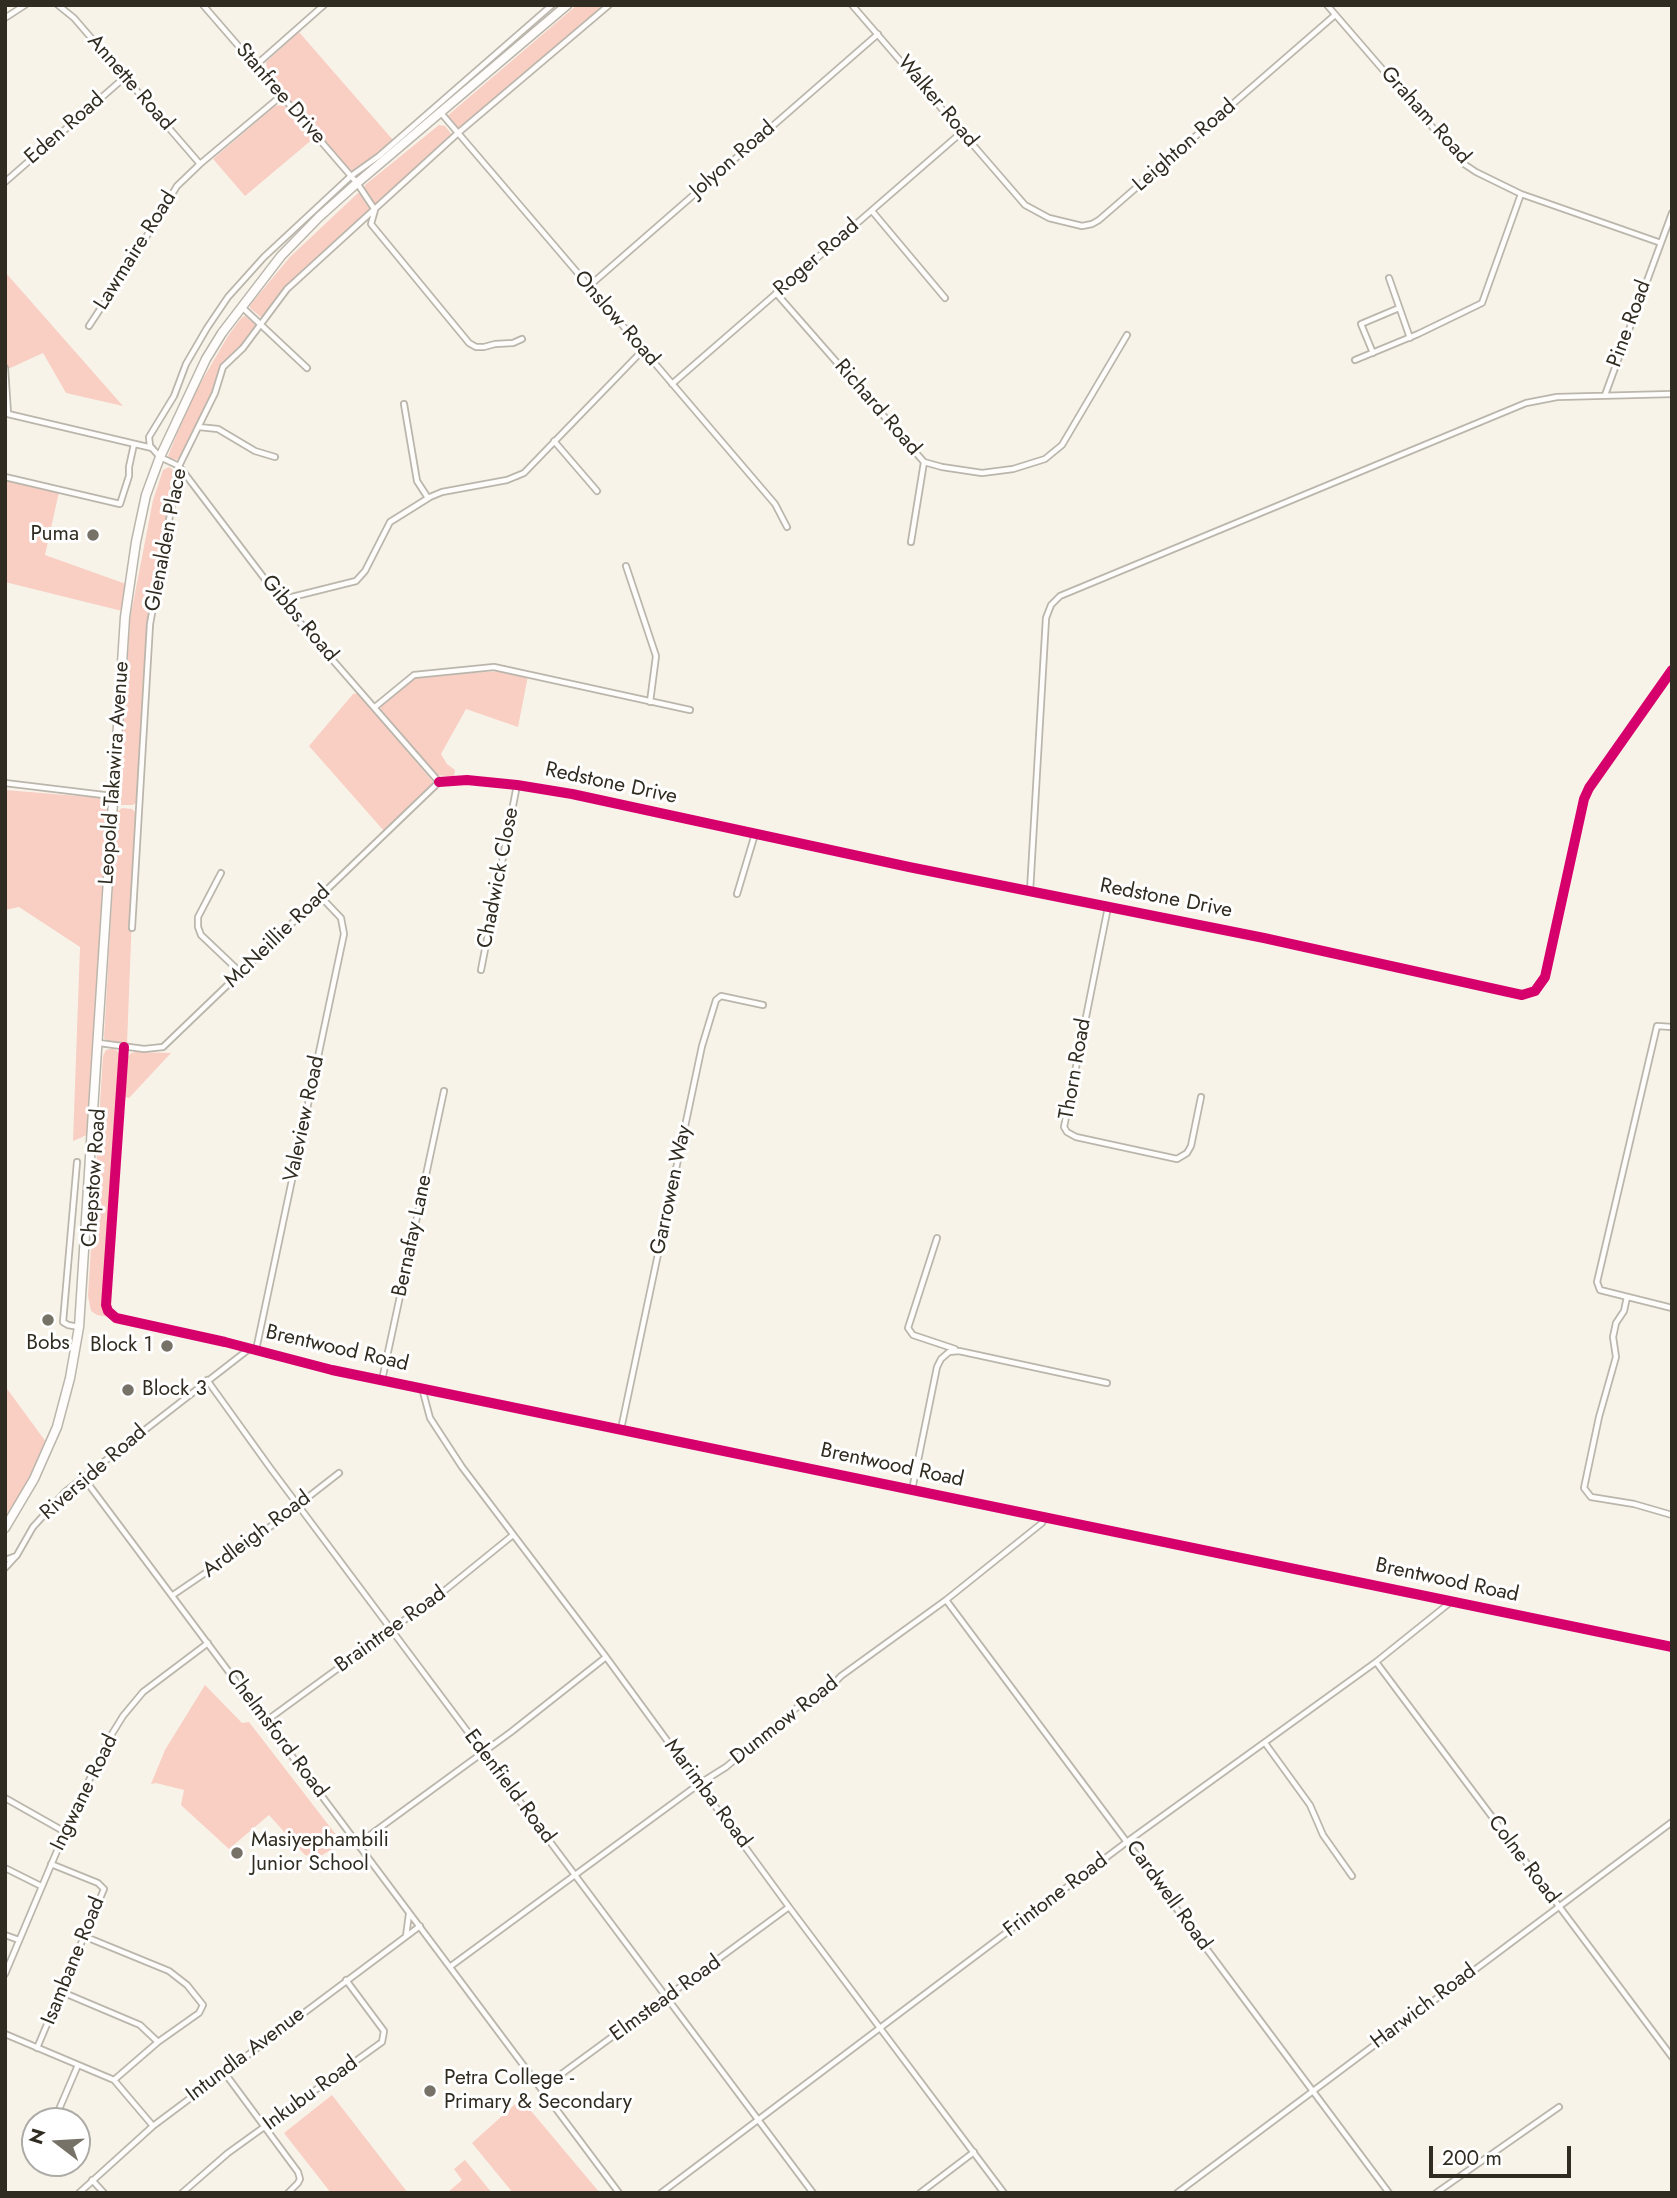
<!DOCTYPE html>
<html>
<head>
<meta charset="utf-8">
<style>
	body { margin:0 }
	#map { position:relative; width:1677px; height:2198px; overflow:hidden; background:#f8f3e9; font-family:Jost,sans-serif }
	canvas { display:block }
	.frame { position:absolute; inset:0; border:7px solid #312c21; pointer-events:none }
	.north { position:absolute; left:21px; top:2107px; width:70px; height:70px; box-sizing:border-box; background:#fff; border:2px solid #adaba6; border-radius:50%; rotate:287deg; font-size:19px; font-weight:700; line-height:28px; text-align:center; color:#312c21 }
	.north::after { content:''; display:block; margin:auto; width:24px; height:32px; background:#777267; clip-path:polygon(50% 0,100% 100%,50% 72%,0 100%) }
	.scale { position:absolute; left:1429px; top:2146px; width:142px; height:32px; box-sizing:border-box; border:4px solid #312c21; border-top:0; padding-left:9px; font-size:21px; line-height:24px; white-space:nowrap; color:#312c21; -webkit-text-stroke:5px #fff; paint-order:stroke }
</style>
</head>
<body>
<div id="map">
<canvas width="1677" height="2198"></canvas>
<div class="frame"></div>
<div class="north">N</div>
<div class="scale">200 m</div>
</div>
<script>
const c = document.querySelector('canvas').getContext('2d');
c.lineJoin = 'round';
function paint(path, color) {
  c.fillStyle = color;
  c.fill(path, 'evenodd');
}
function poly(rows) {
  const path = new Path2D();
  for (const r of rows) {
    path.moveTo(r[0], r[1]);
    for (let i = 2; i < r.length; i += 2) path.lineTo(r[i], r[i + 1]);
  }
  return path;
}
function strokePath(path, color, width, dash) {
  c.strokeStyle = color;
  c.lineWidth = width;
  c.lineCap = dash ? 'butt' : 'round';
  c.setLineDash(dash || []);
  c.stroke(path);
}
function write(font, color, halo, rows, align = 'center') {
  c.font = font + ' Jost,sans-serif';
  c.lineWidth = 6;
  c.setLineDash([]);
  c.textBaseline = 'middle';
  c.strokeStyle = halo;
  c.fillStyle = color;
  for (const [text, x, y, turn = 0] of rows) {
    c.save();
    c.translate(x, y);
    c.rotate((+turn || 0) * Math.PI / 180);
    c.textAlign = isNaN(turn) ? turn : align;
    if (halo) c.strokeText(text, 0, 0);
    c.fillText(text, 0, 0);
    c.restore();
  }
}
const green = poly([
	[577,5,607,5,458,132,446,117],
	[299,32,393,140,354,171,349,170,268,76,266,62],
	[281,105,287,107,314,138,245,196,213,159,275,106],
	[439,125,445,126,453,136,376,207,364,190,365,185],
	[358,193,363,194,370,204,371,211,286,287,262,318,250,308,250,305,290,257],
	[5,272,123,406,66,393,43,353,8,369,5,363],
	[245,316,257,326,242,348,222,366,213,393,180,460,171,459,168,456,179,429,197,389,228,336,242,317],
	[169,467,176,472,149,624,137,802,133,805,122,805,119,804,130,619,153,500,163,470],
	[5,479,59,492,45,555,126,584,122,611,5,582],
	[502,671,528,676,518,727,466,709,441,754,447,764,455,770,454,777,437,775,381,710,381,705,411,679,420,676],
	[358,693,434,783,384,831,309,746,353,694],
	[5,790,103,798,107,802,89,1134,73,1141,80,947,19,907,5,910],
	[122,808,132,809,136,813,127,1044,108,1043,104,1038,117,812],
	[114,1048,122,1056,106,1312,109,1317,97,1315,91,1311,88,1296,103,1056,106,1050],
	[136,1052,171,1053,129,1098,125,1097,127,1058,131,1053],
	[5,1386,46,1442,31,1476,5,1522],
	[205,1685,242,1723,249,1722,337,1836,339,1841,336,1847,317,1858,305,1855,269,1815,229,1849,181,1805,184,1790,156,1783,151,1784,165,1750],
	[332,2095,408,2193,331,2193,284,2133],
	[521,2099,600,2193,513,2193,472,2143],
	[465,2160,492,2193,447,2193,462,2180,454,2169]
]);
const street = poly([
	[58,5,74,18,200,164],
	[203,5,357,183,375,210,371,224,469,343,476,347,484,347,495,344,513,343,522,339],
	[852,5,1025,205,1049,218,1082,226,1092,224,1099,220,1335,15],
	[1327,5,1447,144,1464,164,1476,172,1521,194,1661,243],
	[5,18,25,5],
	[256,65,324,5],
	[441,113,775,504,787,527],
	[5,182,125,77],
	[872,211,945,298],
	[1389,278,1410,338],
	[588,287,878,34],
	[776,293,924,462,911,542],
	[243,308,307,368],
	[89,326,131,262,177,186,200,164,281,96],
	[1373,353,1361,324,1399,308],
	[1355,360,1418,334,1482,303,1521,194],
	[5,368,8,414,152,448],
	[672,384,962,132],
	[1605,395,1672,213],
	[404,404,417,481,428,498],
	[199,427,218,429,255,451,275,457],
	[554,441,597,491],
	[924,462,942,467,982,473,1013,469,1045,459,1062,445,1127,335],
	[5,477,120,504,129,476,129,467,134,444],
	[626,566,656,656,650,702],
	[283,603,288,598,356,581,365,571,390,522,430,497,442,492,507,480,524,473,643,350],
	[375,707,414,675,494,667,690,710],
	[439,782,467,780,517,785,572,794,909,867,1264,938,1522,995,1535,991,1545,977,1584,799,1589,788,1672,670],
	[439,782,283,603,179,466,160,457,150,446,149,437,174,396,186,364,207,328,228,297,264,257,351,176,379,156,552,5],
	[5,783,112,796],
	[221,873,198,917,198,927,201,935,241,973],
	[1030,891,1046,618,1051,605,1060,596,1526,403,1557,397,1672,394],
	[737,894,755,834],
	[1108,907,1064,1127,1067,1132,1076,1137,1177,1159,1187,1153,1191,1146,1201,1097],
	[132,928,150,624,179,466,215,393,223,367,243,348,287,289,458,133,609,5],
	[481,970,517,785],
	[1672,1027,1657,1026,1597,1282,1600,1290,1672,1308],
	[99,1043,144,1049,163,1047,439,782],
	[124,1047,106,1305,108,1311,116,1318,225,1342,332,1370,1672,1647],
	[77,1162,63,1322,68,1325,79,1327],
	[937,1238,908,1328,913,1335,955,1349],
	[1627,1297,1624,1311,1616,1323,1613,1337,1616,1357,1599,1417,1584,1488,1591,1497,1634,1504,1672,1515],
	[256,1350,344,934,341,918,320,896],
	[207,1380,271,1469,813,2193],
	[382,1380,444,1091],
	[422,1388,430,1418,462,1467,606,1657,789,1907,1004,2193],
	[621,1429,702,1046,716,1000,721,996,763,1005],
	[83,1477,619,2193],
	[912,1490,937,1367,941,1359,949,1352,959,1351,1107,1383],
	[5,1560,16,1556],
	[5,1568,17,1555,33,1527,65,1492,249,1349],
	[173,1595,248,1544,339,1473],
	[946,1600,1389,2193],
	[1376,1662,1672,2057],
	[266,1721,444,1591,513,1535],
	[1265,1743,1310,1805,1323,1835,1352,1876],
	[5,1798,65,1832],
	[359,1843,511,1732,606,1657],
	[5,1868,41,1886],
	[5,1935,19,1940],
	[406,1936,409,1914],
	[86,1937,169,1971,187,1985,203,2005,199,2013,158,2042,114,2080],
	[451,1966,699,1784,726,1767,800,1705,820,1698,841,1676,946,1600,1042,1523,1045,1517],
	[5,1974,65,1832,107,1742,123,1716,143,1692,208,1643],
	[62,1992,140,2025,158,2042],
	[5,2034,114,2080,153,2126],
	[37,2048,104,1889,98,1883,51,1864],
	[224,2072,298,2172,300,2179,298,2183,288,2193],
	[541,2089,789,1907],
	[54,2121,78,2065],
	[92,2180,104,2193],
	[79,2193,153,2126,420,1926],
	[182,2193,228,2153,382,2042,384,2031,346,1980],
	[661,2193,1128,1841,1376,1662,1452,1601],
	[920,2193,974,2152],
	[1177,2193,1672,1822],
	[1436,2193,1559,2107]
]);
const highway = poly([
	[5,1528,34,1479,57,1427,70,1378,79,1327,125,617,136,542,146,495,160,457,206,359,222,333,281,256,319,217,357,183,567,5]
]);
const cycleway = poly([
	[439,782,467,780,517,785,572,794,909,867,1264,938,1522,995,1535,991,1545,977,1584,799,1589,788,1672,670],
	[124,1047,106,1305,108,1311,116,1318,225,1342,332,1370,1672,1647]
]);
const markers = [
	[93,535,7,"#777267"],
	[48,1320,7,"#777267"],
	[167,1346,7,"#777267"],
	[128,1390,7,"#777267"],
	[237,1853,7,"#777267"],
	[430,2091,7,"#777267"]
];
const streetNames = [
	["Annette Road",130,83,49],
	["Stanfree Drive",280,94,49],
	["Walker Road",937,102,50],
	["Graham Road",1425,116,48],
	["Eden Road",65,129,-41],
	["Leighton Road",1185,146,-41],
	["Jolyon Road",733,160,-41],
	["Lawmaire Road",136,251,-58],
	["Roger Road",817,258,-41],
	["Onslow Road",616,319,49],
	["Pine Road",1630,324,-70],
	["Richard Road",877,408,49],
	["Glenalden Place",167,540,-79],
	["Gibbs Road",299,619,50],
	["Leopold Takawira Avenue",115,773,-86],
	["Redstone Drive",611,784,12],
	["Chadwick Close",499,878,-79],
	["Redstone Drive",1166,899,11],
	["McNeillie Road",278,937,-44],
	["Thorn Road",1076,1069,-80],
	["Valeview Road",305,1119,-78],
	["Chepstow Road",95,1178,-86],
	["Garrowen Way",672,1190,-78],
	["Bernafay Lane",413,1236,-78],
	["Brentwood Road",337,1349,13],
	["Brentwood Road",892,1466,12],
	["Riverside Road",94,1473,-41],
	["Ardleigh Road",257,1535,-37],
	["Brentwood Road",1447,1581,12],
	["Braintree Road",391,1630,-36],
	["Dunmow Road",785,1721,-38],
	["Chelmsford Road",276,1734,53],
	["Edenfield Road",509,1787,53],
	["Ingwane Road",85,1793,-64],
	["Marimba Road",707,1794,53],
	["Colne Road",1523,1860,53],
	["Frintone Road",1056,1896,-37],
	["Cardwell Road",1168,1896,54],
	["Isambane Road",74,1961,-68],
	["Elmstead Road",666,1999,-36],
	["Harwich Road",1424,2007,-37],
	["Intundla Avenue",246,2055,-37],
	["Inkubu Road",311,2094,-36]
];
const poiNames = [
	["Puma",79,535,"right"],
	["Bobs",48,1344,"center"],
	["Block 1",153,1346,"right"],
	["Block 3",142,1390],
	["Masiyephambili",251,1841],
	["Junior School",251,1865],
	["Petra College -",444,2079],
	["Primary & Secondary",444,2103]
];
paint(green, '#f9cec3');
strokePath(street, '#bbb6ac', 8);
strokePath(highway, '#bbb6ac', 11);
strokePath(street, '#fefdfc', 4.5);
strokePath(highway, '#fefdfc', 8);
strokePath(cycleway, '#d6006c', 10);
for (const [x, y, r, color] of markers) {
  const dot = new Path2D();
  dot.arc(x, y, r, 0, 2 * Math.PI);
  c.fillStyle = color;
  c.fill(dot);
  strokePath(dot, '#fff', 2.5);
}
write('21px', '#312c21', '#fff', streetNames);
write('21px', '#312c21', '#fff', poiNames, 'left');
</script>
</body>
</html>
